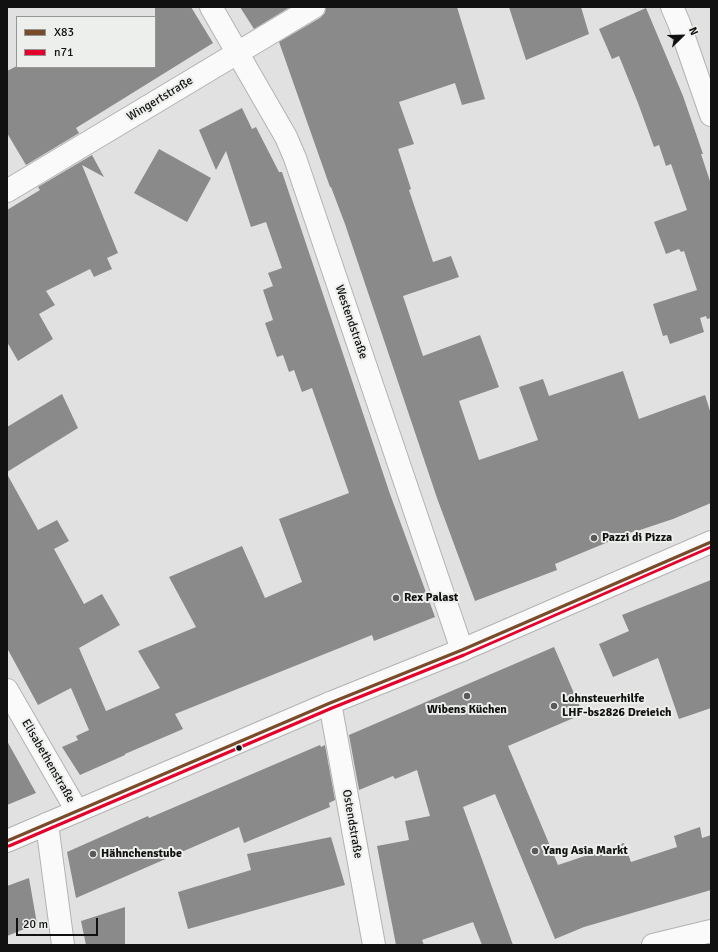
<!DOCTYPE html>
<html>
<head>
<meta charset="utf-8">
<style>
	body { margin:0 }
	#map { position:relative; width:718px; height:952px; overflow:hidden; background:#e0e1e0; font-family:Signika,sans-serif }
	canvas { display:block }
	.frame { position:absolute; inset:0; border:8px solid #101110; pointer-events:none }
	.legend { position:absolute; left:16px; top:16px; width:140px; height:52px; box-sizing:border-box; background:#edefec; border:1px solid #959694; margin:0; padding:5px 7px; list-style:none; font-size:12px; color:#101110 }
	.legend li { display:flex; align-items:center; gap:8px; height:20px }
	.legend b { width:20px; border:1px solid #959694 }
	.north { position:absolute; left:662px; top:16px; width:40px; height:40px; -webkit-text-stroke:3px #edefec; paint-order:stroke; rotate:67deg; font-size:11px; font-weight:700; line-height:16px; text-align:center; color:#101110 }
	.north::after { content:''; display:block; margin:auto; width:14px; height:18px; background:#101110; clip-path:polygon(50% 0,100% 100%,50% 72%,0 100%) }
	.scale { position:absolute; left:16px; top:918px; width:82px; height:18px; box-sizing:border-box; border:2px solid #101110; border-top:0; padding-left:5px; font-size:12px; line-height:14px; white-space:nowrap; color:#101110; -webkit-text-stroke:3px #edefec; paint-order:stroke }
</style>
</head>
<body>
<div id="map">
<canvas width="718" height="952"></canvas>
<div class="frame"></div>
<ul class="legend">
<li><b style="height:5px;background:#7a4b2a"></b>X83</li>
<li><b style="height:5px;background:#e4002b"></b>n71</li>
</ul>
<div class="north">N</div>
<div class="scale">20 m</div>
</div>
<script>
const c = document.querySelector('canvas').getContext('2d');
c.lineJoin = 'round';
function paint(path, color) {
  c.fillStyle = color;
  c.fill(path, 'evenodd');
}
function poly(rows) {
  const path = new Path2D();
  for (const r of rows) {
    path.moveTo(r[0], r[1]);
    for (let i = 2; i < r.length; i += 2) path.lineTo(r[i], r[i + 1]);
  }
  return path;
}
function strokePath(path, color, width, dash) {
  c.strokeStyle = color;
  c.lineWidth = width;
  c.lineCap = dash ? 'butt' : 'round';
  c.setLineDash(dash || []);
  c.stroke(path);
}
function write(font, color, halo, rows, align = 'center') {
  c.font = font + ' Signika,sans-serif';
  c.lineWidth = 4;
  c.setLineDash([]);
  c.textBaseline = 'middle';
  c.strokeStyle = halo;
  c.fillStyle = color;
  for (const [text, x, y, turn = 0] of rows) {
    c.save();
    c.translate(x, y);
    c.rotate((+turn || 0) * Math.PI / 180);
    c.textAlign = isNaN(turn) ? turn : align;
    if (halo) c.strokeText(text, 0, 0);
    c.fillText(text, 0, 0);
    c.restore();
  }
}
const building = poly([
	[155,7,191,7,213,43,76,128,79,133,26,165,7,133,7,71,17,66,155,67],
	[240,7,290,7,254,29],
	[326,7,457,7,485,99,462,105,455,83,399,102,414,144,398,149,411,189,409,190,433,262,451,256,459,277,403,296,423,356,480,335,499,387,459,401,479,460,538,440,519,387,543,379,549,396,623,371,639,419,705,395,711,414,711,503,673,519,637,531,637,530,555,564,557,570,475,601,437,498,345,224,331,187,330,187,279,42,320,18,325,13],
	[509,7,581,7,589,34,526,60],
	[646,8,683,96,703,154,701,154,711,184,711,318,707,319,706,316,700,318,704,332,670,344,667,335,663,336,653,304,697,290,684,251,681,252,679,249,666,254,654,222,687,210,671,164,666,166,659,145,654,147,638,103,619,56,612,59,599,29],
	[242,108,252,129,256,127,279,172,282,172,390,494,435,617,374,641,372,635,175,714,183,729,125,754,125,755,80,775,62,747,78,740,76,736,89,730,71,688,38,705,7,648,7,474,38,530,57,520,69,541,54,549,84,604,102,594,120,625,79,648,106,711,160,688,138,651,196,627,169,577,242,546,265,598,302,582,279,519,349,493,312,388,302,392,294,370,289,372,283,355,277,357,265,323,273,320,263,290,273,286,268,273,282,268,266,222,251,227,226,151,216,170,199,130],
	[159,149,211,178,187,222,134,193],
	[92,155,104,177,82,165,118,253,107,258,112,269,94,277,90,269,46,291,55,305,39,314,53,339,18,361,7,342,7,210,40,190,38,187],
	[62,394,78,428,7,472,7,427],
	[711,580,711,708,679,719,658,658,613,677,599,644,629,631,622,615],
	[554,647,583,714,508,746,558,865,624,843,631,862,677,847,674,836,700,827,702,838,711,835,711,890,584,927,555,939,495,794,463,807,513,945,482,945,473,922,422,940,424,945,396,945,377,846,409,840,405,821,430,816,417,770,395,779,393,776,359,790,349,735],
	[7,741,36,793,7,805],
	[320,745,321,747,325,745,335,800,329,803,330,807,244,843,239,827,76,898,67,852,148,816,149,818],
	[331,837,345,885,188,929,178,892,251,870,247,854],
	[29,878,37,924,7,936,7,886],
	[125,907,125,945,86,945,81,921]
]);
const street = poly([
	[211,7,286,137,295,158,462,650],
	[672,7,679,23,711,115],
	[7,191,314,7],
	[7,690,77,811],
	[330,703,374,945],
	[47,824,63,945],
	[653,945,711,931]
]);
const secondary = poly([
	[7,841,330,703,462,650,711,542]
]);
const bus1 = poly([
	[7,841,330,703,462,650,711,542]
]);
const bus2 = poly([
	[9,846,332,708,464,655,711,547]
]);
const markers = [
	[594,538,4,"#595a59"],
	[396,598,4,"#595a59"],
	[467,696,4,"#595a59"],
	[554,706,4,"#595a59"],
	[239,748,3.5,"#101110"],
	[535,851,4,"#595a59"],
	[93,854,4,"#595a59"]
];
const streetNames = [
	["Wingertstraße",160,99,-31],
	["Westendstraße",351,322,71],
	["Elisabethenstraße",48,761,60],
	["Ostendstraße",352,824,80]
];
const poiNames = [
	["Pazzi di Pizza",602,538],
	["Rex Palast",404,598],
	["Lohnsteuerhilfe",562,699],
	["LHF-bs2826 Dreieich",562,713],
	["Wibens Küchen",467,710,"center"],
	["Yang Asia Markt",543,851],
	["Hähnchenstube",101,854]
];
paint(building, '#898a89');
strokePath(street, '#b2b3b2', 24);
strokePath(secondary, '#b2b3b2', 24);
strokePath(street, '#fafafa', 22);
strokePath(secondary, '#fafafa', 22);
strokePath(bus1, '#7a4b2a', 3);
strokePath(bus2, '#e4002b', 3);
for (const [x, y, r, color] of markers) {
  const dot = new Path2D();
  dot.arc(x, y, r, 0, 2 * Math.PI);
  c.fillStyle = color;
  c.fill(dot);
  strokePath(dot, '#edefec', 1.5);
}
write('12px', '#101110', '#edefec', streetNames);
write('bold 12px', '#101110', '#edefec', poiNames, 'left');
</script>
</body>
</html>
